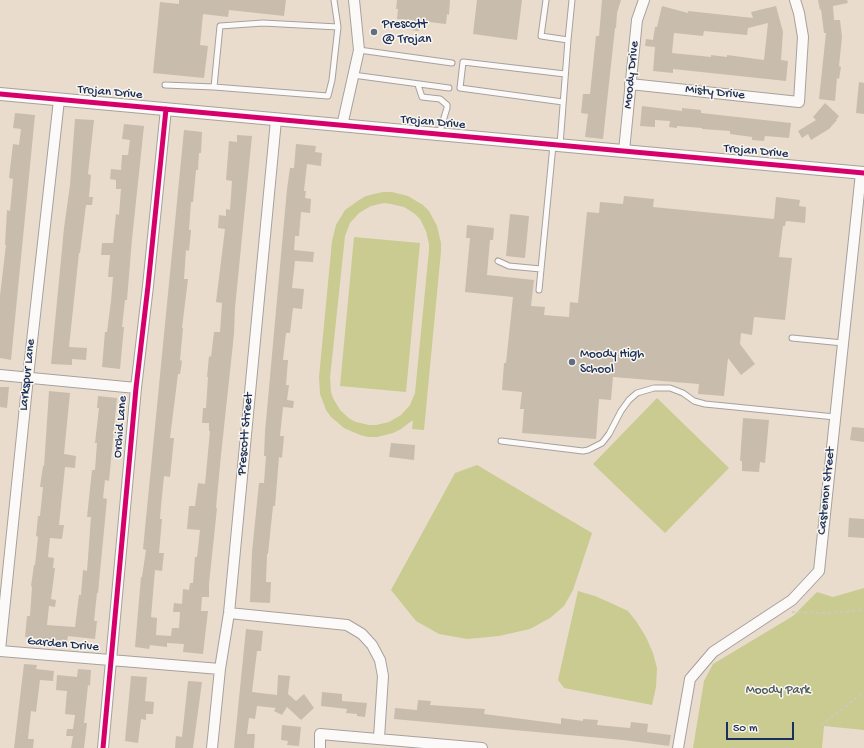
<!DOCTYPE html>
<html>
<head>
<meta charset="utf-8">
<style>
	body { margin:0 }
	#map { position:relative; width:864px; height:748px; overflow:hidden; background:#e9dccd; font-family:"Gochi Hand",sans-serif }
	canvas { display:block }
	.scale { position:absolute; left:726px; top:722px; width:68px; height:18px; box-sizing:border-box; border:2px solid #1b2f5e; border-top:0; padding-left:5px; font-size:12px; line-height:14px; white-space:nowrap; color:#1b2f5e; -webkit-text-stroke:3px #fbf7ec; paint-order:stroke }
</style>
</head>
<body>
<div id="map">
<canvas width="864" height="748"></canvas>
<div class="scale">50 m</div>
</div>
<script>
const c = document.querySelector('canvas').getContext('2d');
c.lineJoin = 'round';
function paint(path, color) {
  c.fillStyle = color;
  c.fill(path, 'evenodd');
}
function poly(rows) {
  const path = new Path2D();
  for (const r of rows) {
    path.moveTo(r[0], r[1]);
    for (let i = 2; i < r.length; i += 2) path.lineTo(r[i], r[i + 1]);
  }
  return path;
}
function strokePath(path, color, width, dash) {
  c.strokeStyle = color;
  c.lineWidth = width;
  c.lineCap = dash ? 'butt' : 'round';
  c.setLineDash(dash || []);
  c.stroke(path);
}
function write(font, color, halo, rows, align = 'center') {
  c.font = font + ' "Gochi Hand",sans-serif';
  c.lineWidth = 3;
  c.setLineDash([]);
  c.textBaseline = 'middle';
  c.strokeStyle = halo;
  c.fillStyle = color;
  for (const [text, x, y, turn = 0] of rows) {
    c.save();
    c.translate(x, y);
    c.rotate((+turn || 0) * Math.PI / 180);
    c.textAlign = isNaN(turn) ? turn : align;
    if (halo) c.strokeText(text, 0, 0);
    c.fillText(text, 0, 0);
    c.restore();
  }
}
const green = poly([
	[383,192,392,192,408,196,423,205,429,211,437,226,441,243,441,251,424,430,412,429,413,420,401,429,393,433,377,437,368,437,360,435,344,428,331,417,326,410,320,394,319,377,332,241,336,225,345,210,359,200,366,196],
	[384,203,391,204,404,207,415,214,420,219,426,231,429,244,429,250,415,393,410,405,401,415,389,422,376,425,369,425,356,422,350,419,340,410,333,398,331,392,330,378,345,236,350,223,359,213,371,206],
	[354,237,420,243,406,392,340,386],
	[657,398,729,468,665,533,593,464],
	[477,465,592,533,573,590,564,606,550,618,530,629,499,636,467,639,439,634,416,621,391,590,455,473],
	[864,588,864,730,824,726,822,748,693,748,704,681,713,664,793,616,817,592,833,597],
	[578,591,595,596,613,604,628,611,636,621,646,637,653,653,657,668,656,687,652,705,564,688,558,680]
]);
const building = poly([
	[179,0,286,0,284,16,229,10,228,17,203,14,200,45,208,46,204,78,153,73,160,2,179,4],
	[397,0,450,0,449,15,447,14,446,24,420,21,419,31,411,30,412,20,397,19,398,9,396,9],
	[477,0,522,0,517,40,473,34],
	[602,0,621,0,617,13,616,28,615,28,603,139,585,137,588,114,581,113,583,94,590,94,596,36,599,36],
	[818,0,847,0,848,3,833,6,834,20,840,20,842,37,839,66,841,67,839,79,837,78,835,101,819,99,826,33,824,33,821,9,820,10],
	[662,6,688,13,688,11,753,18,751,12,776,6,783,32,781,60,788,61,786,81,673,69,673,73,653,71,655,47,645,46,646,39,653,40,655,27,657,27],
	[768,23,764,60,727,55,727,57,711,55,711,57,672,53,674,33,703,36,704,31,747,35,748,28],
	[859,82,864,83,864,114,856,113],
	[825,103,839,116,836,120,837,120,829,129,811,140,808,134,802,138,798,131,816,120,813,117],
	[642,106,682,111,682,108,701,110,701,113,791,123,789,138,765,136,764,141,752,140,752,137,730,134,730,131,702,129,702,128,677,126,677,128,669,127,670,121,655,120,655,127,640,126],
	[15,113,35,115,11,360,0,358,0,296,6,245,5,245,7,210,10,211,13,179,9,178,13,144,19,145,21,129,13,128],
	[75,119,94,120,88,174,91,175,89,197,93,197,92,205,86,205,80,253,79,253,69,347,87,348,86,360,72,359,72,365,51,364,64,228,70,185],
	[124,124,144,126,132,239,127,300,125,300,122,327,124,327,120,369,102,367,105,332,107,332,111,301,113,277,108,277,110,255,101,255,102,243,113,243,116,214,119,215,121,189,116,189,116,180,110,179,111,169,121,170,122,155,128,155,130,140,122,139],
	[184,130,202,132,201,153,199,153,198,170,196,170,193,202,191,202,189,230,191,230,189,251,186,250,184,279,188,279,182,328,183,328,180,360,182,361,180,374,178,374,170,438,174,438,170,477,164,476,161,506,160,519,162,519,159,553,164,553,162,571,155,570,151,617,157,618,156,635,171,636,172,628,179,628,180,612,173,612,174,603,182,604,183,589,189,590,190,583,193,583,195,557,197,557,200,530,187,529,189,506,195,506,198,483,205,484,210,431,209,431,209,423,202,423,203,408,206,408,208,377,207,377,209,356,211,357,214,332,220,332,222,303,216,302,225,229,218,228,219,215,226,216,226,209,230,210,232,181,226,180,229,141,237,142,237,135,252,136,235,308,234,334,221,455,216,508,217,508,209,584,209,597,202,597,201,611,208,611,203,654,183,652,184,644,167,643,167,647,150,645,149,649,135,647,141,577,142,577,146,550,143,549],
	[296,144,316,146,315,152,322,153,321,166,307,164,304,191,306,191,305,198,311,199,310,213,301,212,299,236,295,236,294,250,314,252,313,262,295,261,292,288,304,289,302,309,293,308,290,333,286,333,283,360,288,360,286,385,289,385,287,400,294,401,293,408,283,407,280,436,284,436,282,458,279,457,275,506,273,506,268,554,267,554,266,582,271,582,270,603,250,602,252,552,259,483,264,483,266,456,264,456,265,432,287,189,290,168,294,168],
	[624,196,654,199,653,207,774,219,776,197,800,200,799,206,806,207,805,223,786,221,785,226,783,226,779,257,792,258,785,320,754,317,752,335,741,333,740,344,755,364,741,375,728,358,724,396,698,394,699,384,613,377,611,400,599,399,596,439,522,433,524,409,520,409,522,392,502,390,504,363,506,363,513,297,465,292,470,238,466,238,467,225,494,228,493,240,490,240,487,275,534,280,531,306,545,307,544,315,569,317,570,302,578,303,587,212,599,213,600,202,623,204],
	[510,214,529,216,525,258,506,256],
	[0,387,9,387,7,408,0,407],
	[49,391,70,393,64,454,76,456,75,468,65,467,59,525,64,525,62,539,50,538,48,557,54,558,53,568,55,568,51,599,56,600,55,607,49,606,47,625,75,627,79,595,81,595,83,570,87,571,91,517,87,517,92,470,95,470,97,443,95,443,99,408,97,408,98,396,117,398,109,481,105,480,103,498,107,499,98,593,97,593,94,621,97,621,95,639,68,636,67,642,25,637,27,616,30,616,32,587,31,586,34,565,35,565,38,537,36,536,38,516,40,516,43,487,40,487,43,466,44,466],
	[743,418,769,420,765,463,760,462,759,472,742,471,742,461,740,461],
	[852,427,864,428,864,442,850,440],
	[391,443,415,445,414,460,389,457],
	[849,518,864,519,864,538,848,537],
	[246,629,263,631,261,651,257,651,252,692,277,695,278,675,290,676,288,694,296,701,304,694,314,708,301,720,287,707,282,715,274,711,276,708,257,706,255,719,249,718,247,734,255,734,254,748,234,748],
	[24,664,37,665,36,669,54,671,53,681,40,680,36,712,31,711,28,739,34,739,33,748,14,748],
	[78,669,91,670,90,686,88,685,84,723,87,723,84,748,71,748,73,736,66,736,67,729,73,729,75,715,65,714,67,691,56,690,57,675,77,677],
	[131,676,147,677,145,701,154,702,153,714,146,714,146,720,141,719,138,743,125,741],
	[188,681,202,682,193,748,175,748,176,736,182,737],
	[322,692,342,694,342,701,367,703,365,717,357,716,357,714,346,713,347,709,321,706],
	[418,700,431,701,430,705,485,709,484,714,561,724,561,718,583,721,583,719,598,720,597,725,630,728,631,722,648,724,647,732,671,735,669,746,623,740,394,719,395,708,417,710],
	[282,725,301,727,299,746,287,745,288,741,281,740]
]);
const path = poly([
	[792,612,831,613,864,610],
	[821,725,844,708,864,691]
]);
const service = poly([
	[546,0,541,36,568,40],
	[359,50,452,63],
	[353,75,449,88],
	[165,85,214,87,220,26,263,23,338,27,334,0],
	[418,85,422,97,440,99,447,105,447,108,439,134],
	[214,87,328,96,332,80,338,27],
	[563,102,460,88,463,62,565,74],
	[560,145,568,40,572,0],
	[498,261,509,266,541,269],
	[539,290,553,145],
	[792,338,843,343],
	[501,441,583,451,588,450,602,443,609,434,621,411,629,400,637,393,654,388,670,388,683,393,694,401,705,404,835,417]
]);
const minor = poly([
	[630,84,799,102,803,37,799,13,795,0],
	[342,126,359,50,354,0],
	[624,151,637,20,644,0],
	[0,375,136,388],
	[229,613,347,625,362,634,372,645,380,660,383,676,379,738],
	[0,650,28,377,59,100],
	[0,651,220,669],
	[103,748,136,388,148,286,166,109],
	[212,748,220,669,229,613,276,120],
	[320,748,320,734,482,748],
	[678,748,690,679,713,652,792,600,819,571,861,173]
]);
const tertiary = poly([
	[0,94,864,173]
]);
const cycleway = poly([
	[0,94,864,173],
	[103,748,136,388,148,286,166,109]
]);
const markers = [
	[374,32,4,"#636c85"],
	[572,362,4,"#636c85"]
];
const poiNames = [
	["Prescott",382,25],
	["@ Trojan",382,40],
	["Moody High",580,355],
	["School",580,370]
];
const streetNames = [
	["Moody Drive",632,75,-84],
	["Trojan Drive",110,93,5],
	["Misty Drive",715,93,6],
	["Trojan Drive",433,123,5],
	["Trojan Drive",756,152,5],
	["Larkspur Lane",28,375,-84],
	["Orchid Lane",121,427,-85],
	["Prescott Street",246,434,-85],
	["Castenon Street",827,491,-84],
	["Garden Drive",63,645,5]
];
const parkNames = [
	["Moody Park",778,691]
];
paint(green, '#c9cb91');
paint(building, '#c8bcad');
strokePath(service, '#a6a19f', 7);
strokePath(minor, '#a6a19f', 12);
strokePath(tertiary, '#a6a19f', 14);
strokePath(path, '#cbc9ca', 1.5, [3, 3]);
strokePath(service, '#fcfaf8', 5);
strokePath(minor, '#fcfaf8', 10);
strokePath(tertiary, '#fcfaf8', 12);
strokePath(cycleway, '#d6006c', 5);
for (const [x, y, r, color] of markers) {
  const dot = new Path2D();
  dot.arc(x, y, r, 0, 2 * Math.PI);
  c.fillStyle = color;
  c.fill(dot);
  strokePath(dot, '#fbf7ec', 1.5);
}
write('13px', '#1b2f5e', '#fbf7ec', poiNames, 'left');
write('13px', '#1b2f5e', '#fbf7ec', streetNames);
write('13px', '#475a5f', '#fbf7ec', parkNames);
</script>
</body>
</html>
